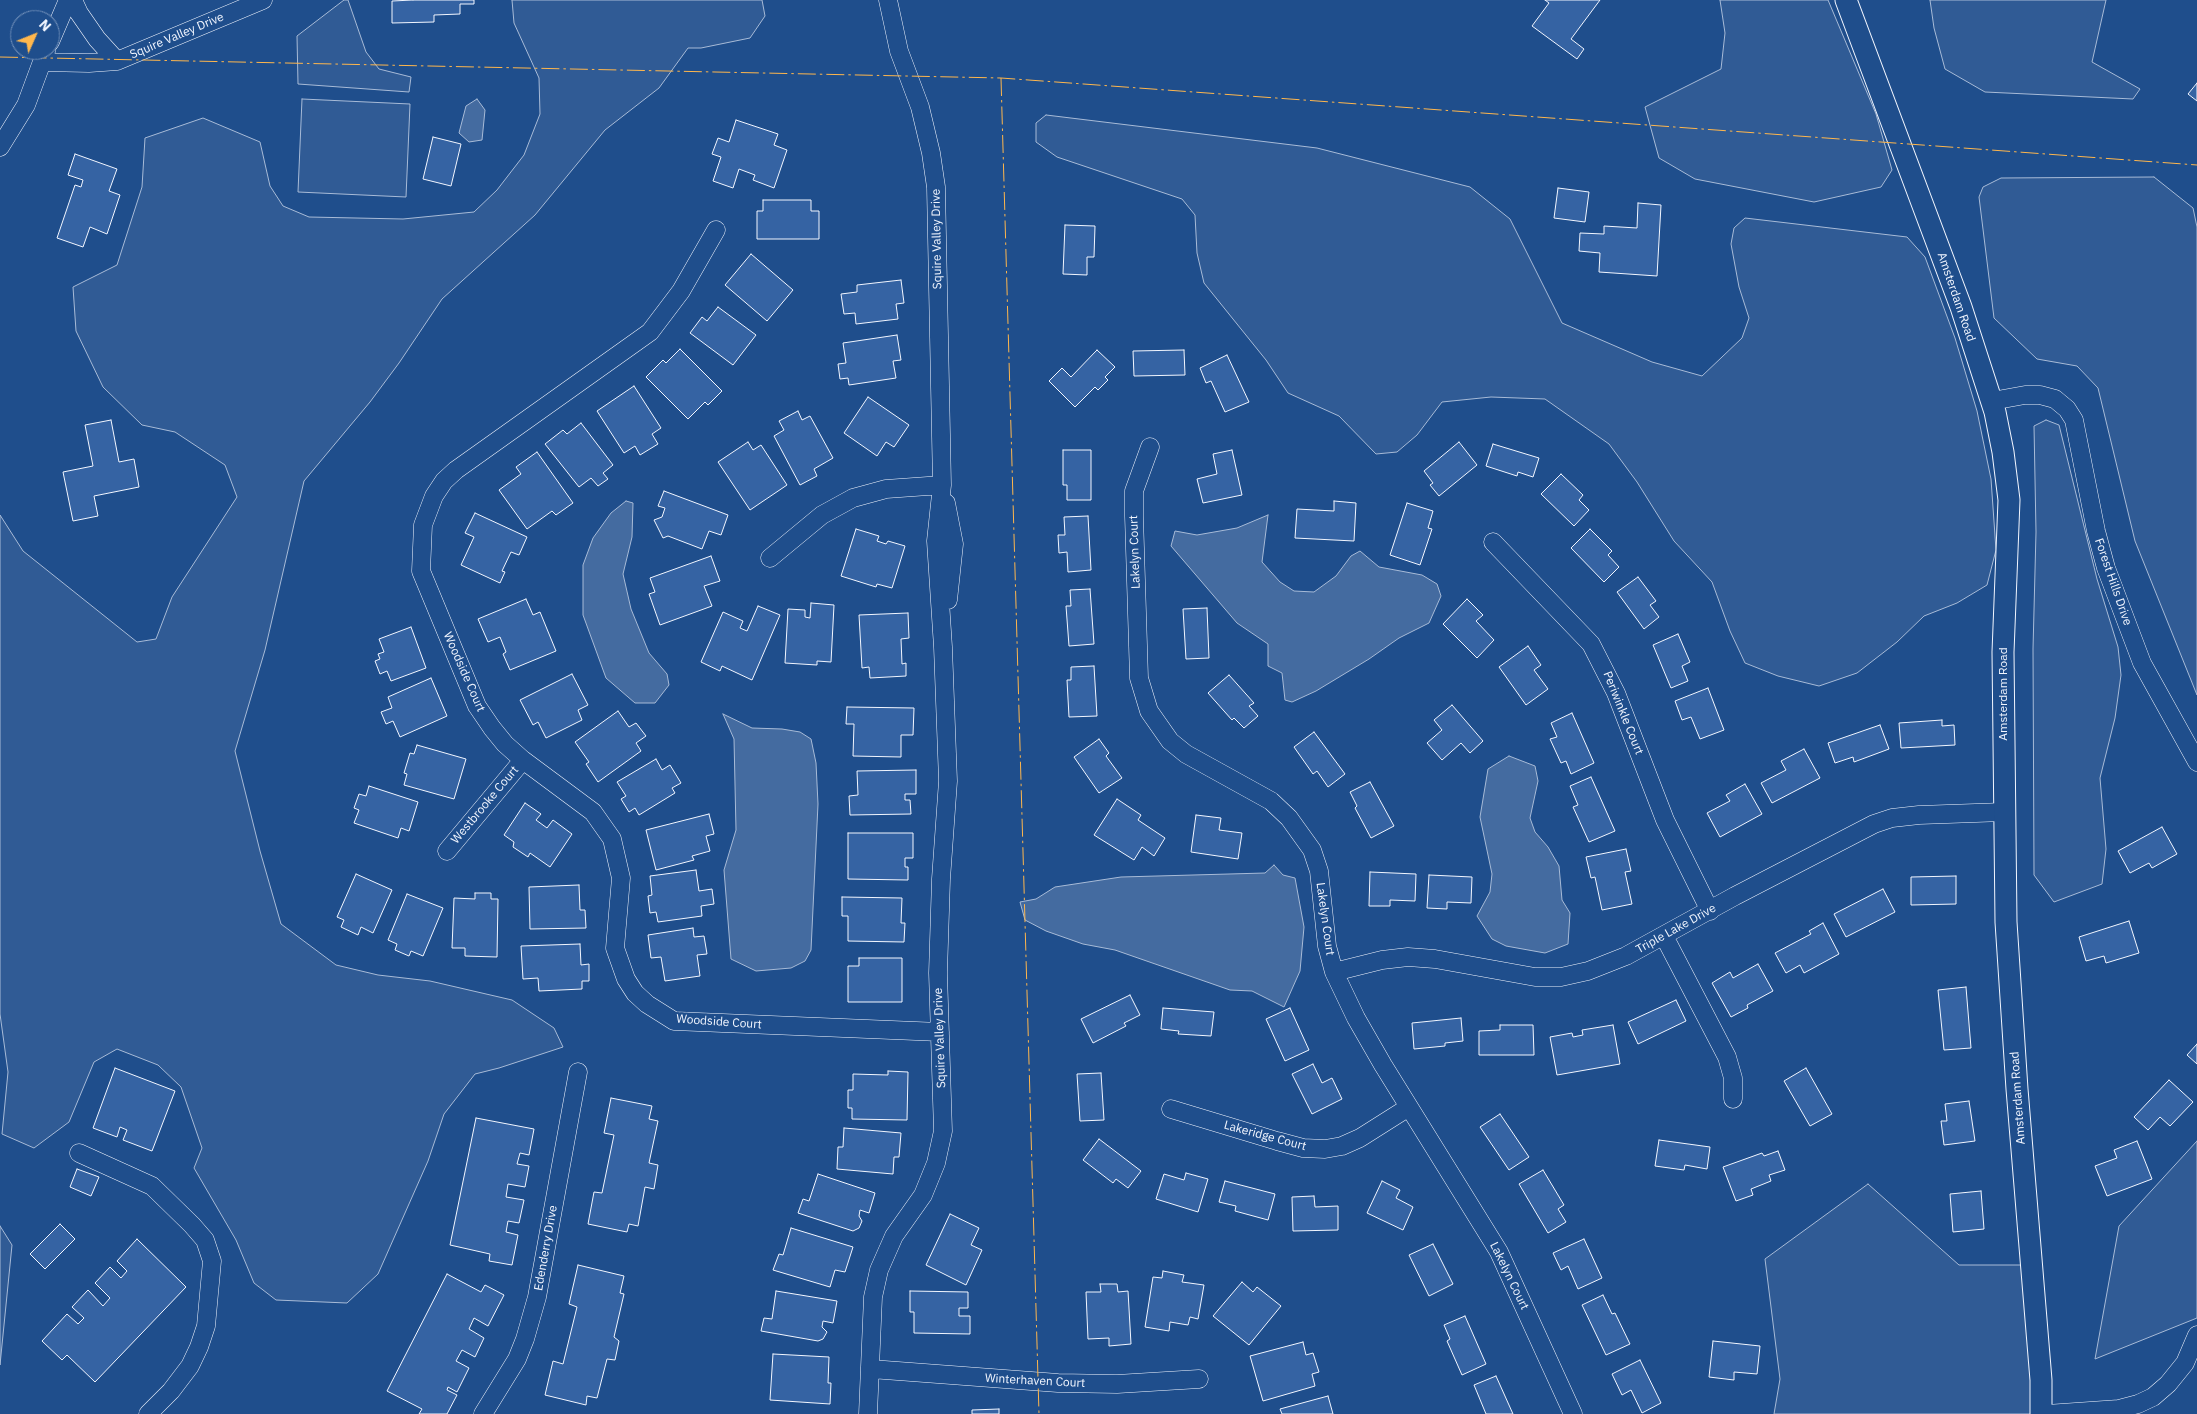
<!DOCTYPE html>
<html>
<head>
<meta charset="utf-8">
<style>
	body { margin:0 }
	#map { position:relative; width:2197px; height:1414px; overflow:hidden; background:#1f4e8c; font-family:"IBM Plex Sans",sans-serif }
	canvas { display:block }
	.north { position:absolute; left:10px; top:10px; width:50px; height:50px; box-sizing:border-box; background:#1f4e8c; border:1px solid #7391ba; border-radius:50%; rotate:46deg; font-size:14px; font-weight:700; line-height:20px; text-align:center; color:#f2f6ff }
	.north::after { content:''; display:block; margin:auto; width:18px; height:22px; background:#ffb74d; clip-path:polygon(50% 0,100% 100%,50% 72%,0 100%) }
</style>
</head>
<body>
<div id="map">
<canvas width="2197" height="1414"></canvas>
<div class="north">N</div>
</div>
<script>
const c = document.querySelector('canvas').getContext('2d');
c.lineJoin = 'round';
function paint(path, color) {
  c.fillStyle = color;
  c.fill(path, 'evenodd');
}
function poly(rows) {
  const path = new Path2D();
  for (const r of rows) {
    path.moveTo(r[0], r[1]);
    for (let i = 2; i < r.length; i += 2) path.lineTo(r[i], r[i + 1]);
  }
  return path;
}
function strokePath(path, color, width, dash) {
  c.strokeStyle = color;
  c.lineWidth = width;
  c.lineCap = dash ? 'butt' : 'round';
  c.setLineDash(dash || []);
  c.stroke(path);
}
function write(font, color, halo, rows, align = 'center') {
  c.font = font + ' "IBM Plex Sans",sans-serif';
  c.lineWidth = 4;
  c.setLineDash([]);
  c.textBaseline = 'middle';
  c.strokeStyle = halo;
  c.fillStyle = color;
  for (const [text, x, y, turn = 0] of rows) {
    c.save();
    c.translate(x, y);
    c.rotate((+turn || 0) * Math.PI / 180);
    c.textAlign = isNaN(turn) ? turn : align;
    if (halo) c.strokeText(text, 0, 0);
    c.fillText(text, 0, 0);
    c.restore();
  }
}
const built = poly([
	[344,0,348,0,366,52,379,69,411,77,409,92,298,84,297,36,344,0],
	[512,0,762,0,765,16,750,38,701,48,688,48,659,88,605,130,535,215,442,299,399,363,370,402,304,481,265,650,235,751,260,851,281,924,336,965,378,975,430,981,512,1000,554,1028,563,1047,499,1068,475,1074,444,1114,428,1161,378,1274,347,1303,276,1300,254,1283,236,1240,194,1168,202,1148,181,1087,158,1065,117,1049,94,1062,69,1122,34,1148,2,1134,8,1072,0,1014,0,515,23,551,137,642,156,639,172,597,237,497,225,465,175,432,142,425,103,387,76,331,73,287,117,265,142,187,145,138,203,118,260,142,270,186,283,206,309,217,403,219,474,212,497,190,524,155,540,114,539,78,514,23,512,0],
	[1720,0,1828,0,1876,114,1892,170,1881,187,1814,202,1695,179,1659,158,1645,107,1721,69,1725,33,1720,0],
	[1930,0,2106,0,2092,62,2140,89,2133,99,1985,92,1945,69,1934,28,1930,0],
	[302,99,410,104,406,197,298,192,302,99],
	[1046,115,1317,148,1470,187,1510,219,1562,323,1652,362,1702,376,1742,338,1749,318,1739,287,1731,244,1734,228,1745,218,1907,237,1925,257,1955,338,1977,411,1991,479,1996,550,1987,585,1957,603,1924,616,1897,642,1857,673,1819,686,1778,676,1745,663,1730,631,1712,582,1674,541,1637,482,1609,444,1545,399,1491,397,1442,402,1417,435,1397,452,1376,454,1339,416,1288,393,1266,360,1204,283,1197,253,1195,215,1182,199,1057,157,1036,142,1036,123,1046,115],
	[2154,177,2193,208,2197,227,2197,695,2135,541,2098,388,2077,366,2037,359,1994,318,1979,197,1983,187,2001,178,2154,177],
	[2046,420,2059,425,2097,579,2118,647,2121,675,2115,718,2100,778,2106,849,2102,884,2054,902,2034,875,2033,649,2036,532,2034,426,2046,420],
	[2197,1141,2197,1318,2095,1359,2119,1226,2197,1141],
	[1868,1184,1959,1265,2028,1265,2041,1414,1774,1414,1780,1379,1765,1259,1868,1184],
	[0,1226,12,1245,0,1365,0,1226]
]);
const water = poly([
	[477,99,485,110,482,140,469,142,459,133,466,106,477,99],
	[626,501,633,503,632,537,623,574,631,609,649,653,667,674,669,685,655,703,635,703,606,678,583,615,583,565,593,538,611,513,626,501],
	[1268,515,1262,562,1280,582,1294,591,1314,592,1336,576,1351,556,1360,551,1379,567,1422,575,1437,584,1441,596,1429,623,1399,638,1369,659,1316,691,1292,702,1285,700,1282,673,1268,666,1268,644,1237,623,1171,546,1175,531,1197,535,1237,528,1268,515],
	[723,714,752,728,782,729,800,732,811,739,816,763,818,804,811,950,805,961,791,968,756,971,731,959,724,870,736,830,734,739,723,714],
	[1509,756,1535,766,1538,781,1530,818,1535,832,1548,847,1559,866,1562,900,1570,913,1568,944,1545,953,1506,946,1492,939,1477,916,1490,892,1492,874,1480,817,1488,769,1509,756],
	[1274,865,1283,875,1295,878,1304,927,1300,971,1284,1007,1252,991,1230,990,1115,950,1083,944,1046,931,1025,920,1020,902,1036,899,1055,887,1121,877,1265,873,1274,865]
]);
const building = poly([
	[413,0,474,0,474,4,460,4,460,14,434,15,434,22,392,23,392,1,413,0],
	[1545,0,1600,0,1571,39,1584,49,1577,59,1532,26,1549,3,1545,0],
	[2197,83,2197,101,2188,94,2197,83],
	[736,120,778,134,774,145,787,150,774,188,753,180,755,175,739,169,733,188,713,181,721,157,712,154,718,138,729,142,736,120],
	[433,137,461,144,451,186,423,179,433,137],
	[75,154,117,169,109,191,120,195,107,234,90,227,83,247,57,238,75,185,81,187,83,180,68,175,75,154],
	[1558,188,1589,192,1585,222,1554,218,1558,188],
	[763,200,811,200,811,211,819,211,819,239,757,239,757,211,763,211,763,200],
	[1638,203,1661,205,1657,276,1599,272,1600,253,1579,251,1580,233,1604,234,1604,226,1637,228,1638,203],
	[1065,225,1095,226,1094,257,1087,257,1087,275,1063,274,1065,225],
	[751,254,793,290,767,321,725,285,751,254],
	[901,280,904,303,896,304,898,319,856,324,855,313,844,314,841,294,857,292,857,285,901,280],
	[718,307,756,335,733,365,690,333,702,317,707,321,718,307],
	[897,335,901,360,893,361,896,378,849,385,848,378,840,379,838,364,846,363,843,343,897,335],
	[680,349,722,391,708,405,705,402,688,419,646,377,663,360,666,363,680,349],
	[1097,350,1115,367,1105,377,1108,380,1098,390,1095,387,1075,407,1049,381,1062,368,1071,377,1097,350],
	[1184,350,1185,375,1134,376,1133,351,1184,350],
	[1227,355,1249,402,1225,412,1211,381,1206,383,1200,368,1227,355],
	[634,386,661,428,652,434,658,444,640,455,635,446,624,453,597,411,634,386],
	[868,397,909,425,894,447,886,442,877,456,844,433,868,397],
	[798,411,802,420,810,416,833,458,814,469,817,476,800,485,774,436,784,430,779,421,798,411],
	[111,420,119,462,134,459,139,487,94,496,98,516,73,521,63,472,93,466,85,425,111,420],
	[581,423,613,465,603,473,608,479,598,486,591,478,579,487,545,444,563,430,567,434,581,423],
	[748,442,753,450,761,445,787,485,750,510,718,462,748,442],
	[1459,442,1477,465,1439,496,1430,485,1433,483,1424,471,1459,442],
	[1493,444,1539,458,1533,477,1518,472,1517,476,1486,466,1493,444],
	[1063,450,1091,450,1091,500,1067,500,1067,485,1063,485,1063,450],
	[1232,450,1242,495,1203,503,1197,479,1217,474,1213,454,1232,450],
	[537,452,573,503,556,515,552,511,527,529,499,490,521,474,516,467,537,452],
	[1561,474,1583,495,1579,500,1589,510,1574,526,1541,494,1561,474],
	[664,491,728,515,721,535,709,531,702,549,668,536,663,538,654,520,662,517,665,508,658,506,664,491],
	[1334,501,1356,503,1354,541,1295,538,1297,509,1334,511,1334,501],
	[1407,503,1433,511,1428,528,1432,529,1420,565,1390,555,1407,503],
	[475,513,527,537,519,555,511,552,502,571,505,572,500,583,461,565,474,537,465,533,475,513],
	[1088,516,1091,570,1068,572,1067,552,1059,553,1058,535,1065,535,1064,517,1088,516],
	[856,529,879,536,877,541,886,544,888,541,905,546,892,588,877,584,876,587,841,576,856,529],
	[1590,529,1612,551,1608,555,1619,567,1604,582,1571,548,1590,529],
	[711,556,720,581,704,586,712,606,660,625,649,594,655,592,650,578,711,556],
	[1638,577,1656,601,1650,605,1659,617,1644,629,1617,592,1638,577],
	[1090,589,1094,644,1069,646,1066,606,1071,606,1070,590,1090,589],
	[526,599,533,615,540,612,556,651,510,670,503,654,506,652,500,637,488,642,478,619,526,599],
	[1467,599,1483,615,1476,621,1494,640,1477,658,1443,624,1467,599],
	[811,603,834,605,831,662,817,661,817,665,785,663,788,609,805,610,805,617,810,618,811,603],
	[758,606,780,615,752,680,722,666,720,671,701,662,723,612,743,621,740,628,747,631,758,606],
	[1207,608,1209,658,1186,659,1183,609,1207,608],
	[908,613,909,638,901,639,902,664,906,663,906,676,870,678,869,667,862,668,859,615,908,613],
	[411,627,426,668,391,681,387,671,380,674,375,661,380,659,378,654,384,652,379,639,411,627],
	[1678,634,1690,662,1682,666,1688,681,1671,688,1653,645,1678,634],
	[1528,646,1541,665,1534,670,1548,689,1526,705,1499,667,1528,646],
	[1094,666,1097,716,1069,717,1067,680,1071,680,1071,667,1094,666],
	[572,674,588,705,578,710,582,720,546,738,538,722,533,725,520,700,572,674],
	[1229,675,1254,703,1249,706,1258,716,1244,728,1234,718,1232,720,1208,693,1229,675],
	[431,678,447,716,400,737,393,721,386,724,381,712,392,708,388,697,431,678],
	[1708,688,1724,730,1700,739,1691,717,1682,720,1675,701,1708,688],
	[1452,705,1483,741,1470,753,1461,743,1442,760,1427,743,1442,730,1434,720,1452,705],
	[847,707,914,708,913,735,901,735,901,757,853,756,854,724,846,724,847,707],
	[618,711,629,727,636,723,646,736,636,743,641,751,598,782,586,764,589,762,575,742,618,711],
	[1572,713,1594,763,1571,774,1566,761,1561,763,1550,739,1557,737,1551,723,1572,713],
	[1942,720,1942,726,1954,725,1955,745,1901,748,1899,723,1942,720],
	[1880,725,1889,749,1854,762,1853,757,1835,763,1828,743,1880,725],
	[1314,732,1345,774,1328,787,1317,771,1313,774,1294,747,1314,732],
	[1099,739,1109,753,1106,756,1122,778,1099,793,1074,757,1099,739],
	[417,745,466,759,454,799,404,785,407,774,404,773,410,753,414,754,417,745],
	[1804,749,1820,778,1772,803,1761,783,1786,770,1781,761,1804,749],
	[656,759,662,770,670,765,681,783,672,788,675,793,639,815,635,808,629,812,621,799,626,796,617,782,656,759],
	[916,770,916,794,905,794,905,800,910,800,911,814,850,815,849,796,858,795,857,771,916,770],
	[1591,777,1615,831,1589,842,1573,807,1578,805,1570,786,1591,777],
	[1370,782,1394,826,1371,838,1355,808,1357,806,1350,792,1370,782],
	[1745,784,1762,814,1720,837,1707,813,1730,801,1726,795,1745,784],
	[369,786,418,802,409,831,401,828,398,838,354,823,359,810,354,808,359,794,366,796,369,786],
	[1117,799,1141,815,1138,820,1165,838,1154,856,1142,847,1134,860,1094,835,1117,799],
	[525,803,541,814,536,820,547,828,553,820,572,834,550,867,530,853,528,857,513,847,514,842,504,835,525,803],
	[709,814,714,834,706,836,710,851,692,856,694,860,656,870,646,830,709,814],
	[1196,815,1221,818,1219,830,1242,833,1238,859,1191,852,1196,815],
	[2162,827,2177,854,2152,868,2149,863,2130,873,2118,851,2162,827],
	[848,833,913,833,913,858,905,858,905,867,908,867,908,880,848,879,848,833],
	[1626,849,1631,871,1625,872,1632,904,1602,910,1595,877,1591,878,1586,857,1626,849],
	[696,870,699,891,712,889,714,904,701,906,702,916,658,922,656,912,650,913,648,896,652,895,650,876,696,870],
	[1370,872,1416,874,1415,901,1390,900,1390,906,1369,906,1370,872],
	[356,874,392,890,373,933,361,927,358,935,341,927,344,920,337,917,356,874],
	[1429,875,1472,877,1471,903,1447,902,1447,909,1427,908,1429,875],
	[1956,876,1956,904,1911,905,1911,877,1956,876],
	[579,885,580,910,585,910,586,928,530,929,529,887,579,885],
	[1883,889,1895,912,1846,937,1834,914,1883,889],
	[475,893,491,893,491,899,498,899,497,957,465,956,465,948,452,948,454,898,475,899,475,893],
	[407,894,443,908,423,956,411,951,409,956,395,950,397,944,388,940,407,894],
	[842,897,902,898,901,923,905,923,904,942,848,941,848,916,842,916,842,897],
	[2129,921,2139,953,2106,963,2104,956,2086,961,2079,937,2129,921],
	[1823,923,1839,954,1804,973,1800,965,1786,973,1775,953,1811,934,1809,931,1823,923],
	[693,928,694,937,704,936,707,954,697,955,700,976,665,981,661,957,651,958,648,935,693,928],
	[580,944,581,965,589,964,589,981,582,981,582,989,539,991,538,978,523,979,521,946,580,944],
	[859,958,902,958,902,1002,848,1002,848,966,859,966,859,958],
	[1758,964,1773,991,1747,1005,1748,1008,1731,1017,1712,983,1730,972,1733,978,1758,964],
	[1966,987,1971,1048,1944,1050,1938,990,1966,987],
	[1130,995,1140,1015,1124,1023,1126,1026,1093,1043,1081,1019,1130,995],
	[1676,1000,1686,1021,1638,1044,1628,1022,1676,1000],
	[1163,1008,1214,1012,1211,1036,1178,1034,1179,1031,1161,1029,1163,1008],
	[1290,1008,1309,1050,1285,1061,1266,1019,1290,1008],
	[1461,1018,1463,1041,1445,1043,1445,1046,1414,1049,1412,1023,1461,1018],
	[1500,1025,1533,1025,1534,1055,1479,1055,1479,1031,1500,1030,1500,1025],
	[1613,1025,1620,1064,1557,1075,1550,1037,1572,1033,1573,1037,1583,1035,1582,1030,1613,1025],
	[2197,1044,2197,1064,2187,1055,2197,1044],
	[1313,1064,1322,1083,1332,1078,1342,1099,1312,1114,1292,1074,1313,1064],
	[115,1068,175,1091,152,1151,123,1140,127,1130,120,1127,117,1137,93,1128,115,1068],
	[1806,1068,1832,1114,1810,1126,1784,1081,1806,1068],
	[888,1071,908,1072,907,1120,852,1119,852,1108,848,1108,848,1090,853,1090,853,1074,888,1075,888,1071],
	[1101,1073,1104,1120,1080,1121,1077,1074,1101,1073],
	[2169,1080,2193,1102,2170,1126,2160,1117,2148,1130,2134,1117,2169,1080],
	[611,1098,652,1106,649,1119,658,1121,649,1163,658,1165,654,1189,645,1187,638,1226,629,1224,627,1232,588,1224,594,1192,602,1193,614,1135,604,1133,611,1098],
	[1969,1101,1975,1141,1944,1145,1941,1121,1947,1121,1945,1104,1969,1101],
	[1500,1114,1529,1157,1509,1170,1480,1127,1500,1114],
	[476,1118,534,1129,529,1155,520,1153,517,1164,529,1166,525,1187,508,1184,506,1197,524,1200,519,1223,508,1221,506,1232,518,1235,512,1265,489,1261,490,1254,450,1245,476,1118],
	[844,1128,901,1133,899,1157,894,1157,893,1174,837,1169,838,1147,843,1147,844,1128],
	[1099,1139,1141,1171,1128,1188,1116,1179,1113,1183,1083,1160,1099,1139],
	[1659,1140,1710,1147,1707,1169,1685,1165,1684,1170,1655,1166,1659,1140],
	[2137,1141,2152,1179,2107,1196,2095,1166,2117,1158,2114,1150,2137,1141],
	[1778,1151,1785,1170,1769,1175,1771,1181,1751,1189,1753,1195,1736,1201,1723,1167,1762,1153,1764,1156,1778,1151],
	[77,1169,99,1177,91,1196,70,1187,77,1169],
	[1543,1170,1564,1205,1558,1209,1566,1222,1548,1233,1519,1184,1543,1170],
	[1186,1173,1208,1179,1198,1212,1156,1199,1164,1174,1184,1180,1186,1173],
	[818,1174,875,1193,869,1213,860,1210,859,1216,862,1221,859,1228,853,1231,798,1213,803,1199,809,1201,818,1174],
	[1225,1181,1275,1194,1268,1220,1235,1211,1236,1206,1219,1202,1225,1181],
	[1382,1181,1400,1190,1396,1198,1413,1207,1403,1230,1367,1213,1382,1181],
	[1981,1191,1984,1229,1953,1232,1950,1194,1981,1191],
	[1314,1196,1315,1207,1338,1206,1338,1230,1293,1231,1292,1197,1314,1196],
	[950,1214,979,1228,971,1245,982,1250,966,1285,926,1265,950,1214],
	[60,1224,75,1239,45,1269,30,1254,60,1224],
	[791,1228,853,1247,845,1272,835,1270,830,1287,773,1270,779,1254,783,1255,791,1228],
	[137,1239,186,1287,95,1382,67,1355,62,1360,42,1341,67,1314,78,1324,84,1318,72,1307,88,1290,103,1306,110,1298,95,1283,110,1267,121,1278,127,1271,117,1261,137,1239],
	[1584,1239,1602,1278,1578,1289,1568,1266,1561,1270,1553,1253,1584,1239],
	[1433,1244,1453,1284,1429,1296,1409,1255,1433,1244],
	[578,1265,624,1276,620,1293,624,1294,614,1337,619,1341,615,1360,607,1359,597,1398,587,1396,586,1405,545,1395,553,1361,563,1364,577,1307,569,1304,578,1265],
	[1163,1271,1184,1275,1182,1282,1204,1285,1198,1319,1190,1317,1188,1325,1170,1322,1169,1331,1145,1327,1153,1277,1162,1278,1163,1271],
	[447,1274,481,1292,485,1285,504,1295,488,1326,474,1318,469,1329,484,1338,475,1357,462,1350,456,1361,469,1368,457,1392,448,1387,447,1390,457,1395,447,1414,419,1414,422,1409,387,1391,447,1274],
	[1242,1282,1253,1292,1257,1287,1281,1306,1249,1345,1213,1316,1242,1282],
	[1100,1284,1117,1284,1118,1292,1128,1291,1131,1344,1109,1346,1109,1338,1088,1339,1086,1292,1101,1292,1100,1284],
	[776,1291,837,1301,833,1323,823,1321,822,1327,827,1332,823,1339,818,1341,761,1331,764,1318,772,1319,776,1291],
	[910,1291,968,1292,968,1308,959,1308,959,1316,970,1316,970,1334,914,1333,914,1312,910,1312,910,1291],
	[1603,1295,1612,1314,1615,1313,1630,1344,1606,1355,1582,1305,1603,1295],
	[1465,1316,1486,1364,1462,1375,1447,1341,1450,1339,1444,1325,1465,1316],
	[1713,1341,1760,1346,1757,1374,1734,1372,1734,1380,1709,1377,1713,1341],
	[1303,1342,1306,1355,1313,1353,1319,1372,1312,1374,1315,1386,1263,1401,1250,1356,1303,1342],
	[773,1354,829,1357,828,1383,831,1383,830,1404,770,1400,773,1354],
	[1640,1360,1661,1403,1642,1413,1631,1390,1622,1395,1612,1374,1640,1360],
	[1496,1376,1513,1414,1486,1414,1474,1385,1496,1376],
	[1328,1396,1333,1414,1282,1414,1280,1409,1328,1396],
	[999,1409,999,1414,972,1414,972,1410,999,1409]
]);
const minor = poly([
	[73,0,79,13,97,39,117,61],
	[50,42,68,0],
	[42,62,89,63,117,61,263,0],
	[0,147,26,105,46,51],
	[716,230,681,291,650,332,456,470,444,481,434,496,423,525,421,571,477,706,492,728,505,744,523,760,593,812,612,839,621,878,615,948,626,979,635,993,647,1004,674,1021,940,1032],
	[1992,401,2025,395,2040,395,2055,399,2067,409,2074,420,2096,531,2106,568,2142,663,2197,762],
	[1150,447,1134,491,1134,516,1139,678,1149,711,1170,741,1186,754,1271,801,1289,818,1312,850,1319,871,1327,946,1334,972,1356,1018,1383,1065,1499,1252,1573,1414],
	[946,503,954,544,948,600],
	[1493,542,1591,644,1616,693,1665,820,1710,911],
	[770,558,822,515,853,498,886,489,942,485],
	[447,851,523,760],
	[1664,936,1727,1057,1733,1078,1733,1099],
	[1334,972,1382,960,1408,957,1435,959,1535,977,1561,977,1588,971,1626,956,1735,896,1874,824,1892,818,1919,815,2004,812],
	[1171,1109,1277,1141,1303,1148,1325,1149,1342,1146,1360,1138,1409,1107],
	[79,1153,152,1186,192,1225,205,1240,212,1261,206,1326,199,1347,190,1366,171,1391,148,1414],
	[871,1369,1058,1383,1117,1384,1199,1379],
	[483,1414,517,1359,525,1339,537,1297,578,1072],
	[868,1414,873,1297,879,1270,894,1236,923,1195,936,1163,943,1131,938,973,941,879,948,781,943,647,936,541,942,485,936,187,931,153,920,107,899,51,888,0],
	[2047,1414,2119,1409,2138,1404,2153,1397,2168,1384,2185,1363,2197,1335]
]);
const tertiary = poly([
	[1846,0,1961,307,1995,412,2003,452,2009,500,2003,652,2006,922,2017,1089,2041,1380,2041,1414]
]);
const power = poly([
	[0,57,1001,78,2197,165],
	[1001,78,1039,1414]
]);
const streetNames = [
	["Squire Valley Drive",177,36,-23],
	["Squire Valley Drive",937,239,-91],
	["Amsterdam Road",1956,297,71],
	["Lakelyn Court",1135,552,-92],
	["Forest Hills Drive",2113,582,71],
	["Woodside Court",464,672,66],
	["Amsterdam Road",2004,694,-90],
	["Periwinkle Court",1623,713,68],
	["Westbrooke Court",485,805,-50],
	["Lakelyn Court",1325,919,82],
	["Triple Lake Drive",1676,929,-29],
	["Woodside Court",719,1022,4],
	["Squire Valley Drive",940,1038,-92],
	["Amsterdam Road",2018,1098,-94],
	["Lakeridge Court",1265,1136,15],
	["Edenderry Drive",546,1248,-80],
	["Lakelyn Court",1509,1276,64],
	["Winterhaven Court",1035,1381,3]
];
paint(built, '#305b95');
strokePath(built, '#a8bbd7', 1);
paint(water, '#446ba0');
strokePath(water, '#a8bbd7', 1);
paint(building, '#3563a3');
strokePath(building, '#f2f6ff', 1);
strokePath(minor, '#f2f6ff', 19);
strokePath(tertiary, '#f2f6ff', 23);
strokePath(minor, '#1f4e8c', 18);
strokePath(tertiary, '#1f4e8c', 21);
strokePath(power, '#ffb74d', 1, [18, 4, 2.5, 4]);
write('12px', '#f2f6ff', '#1f4e8c', streetNames);
</script>
</body>
</html>
